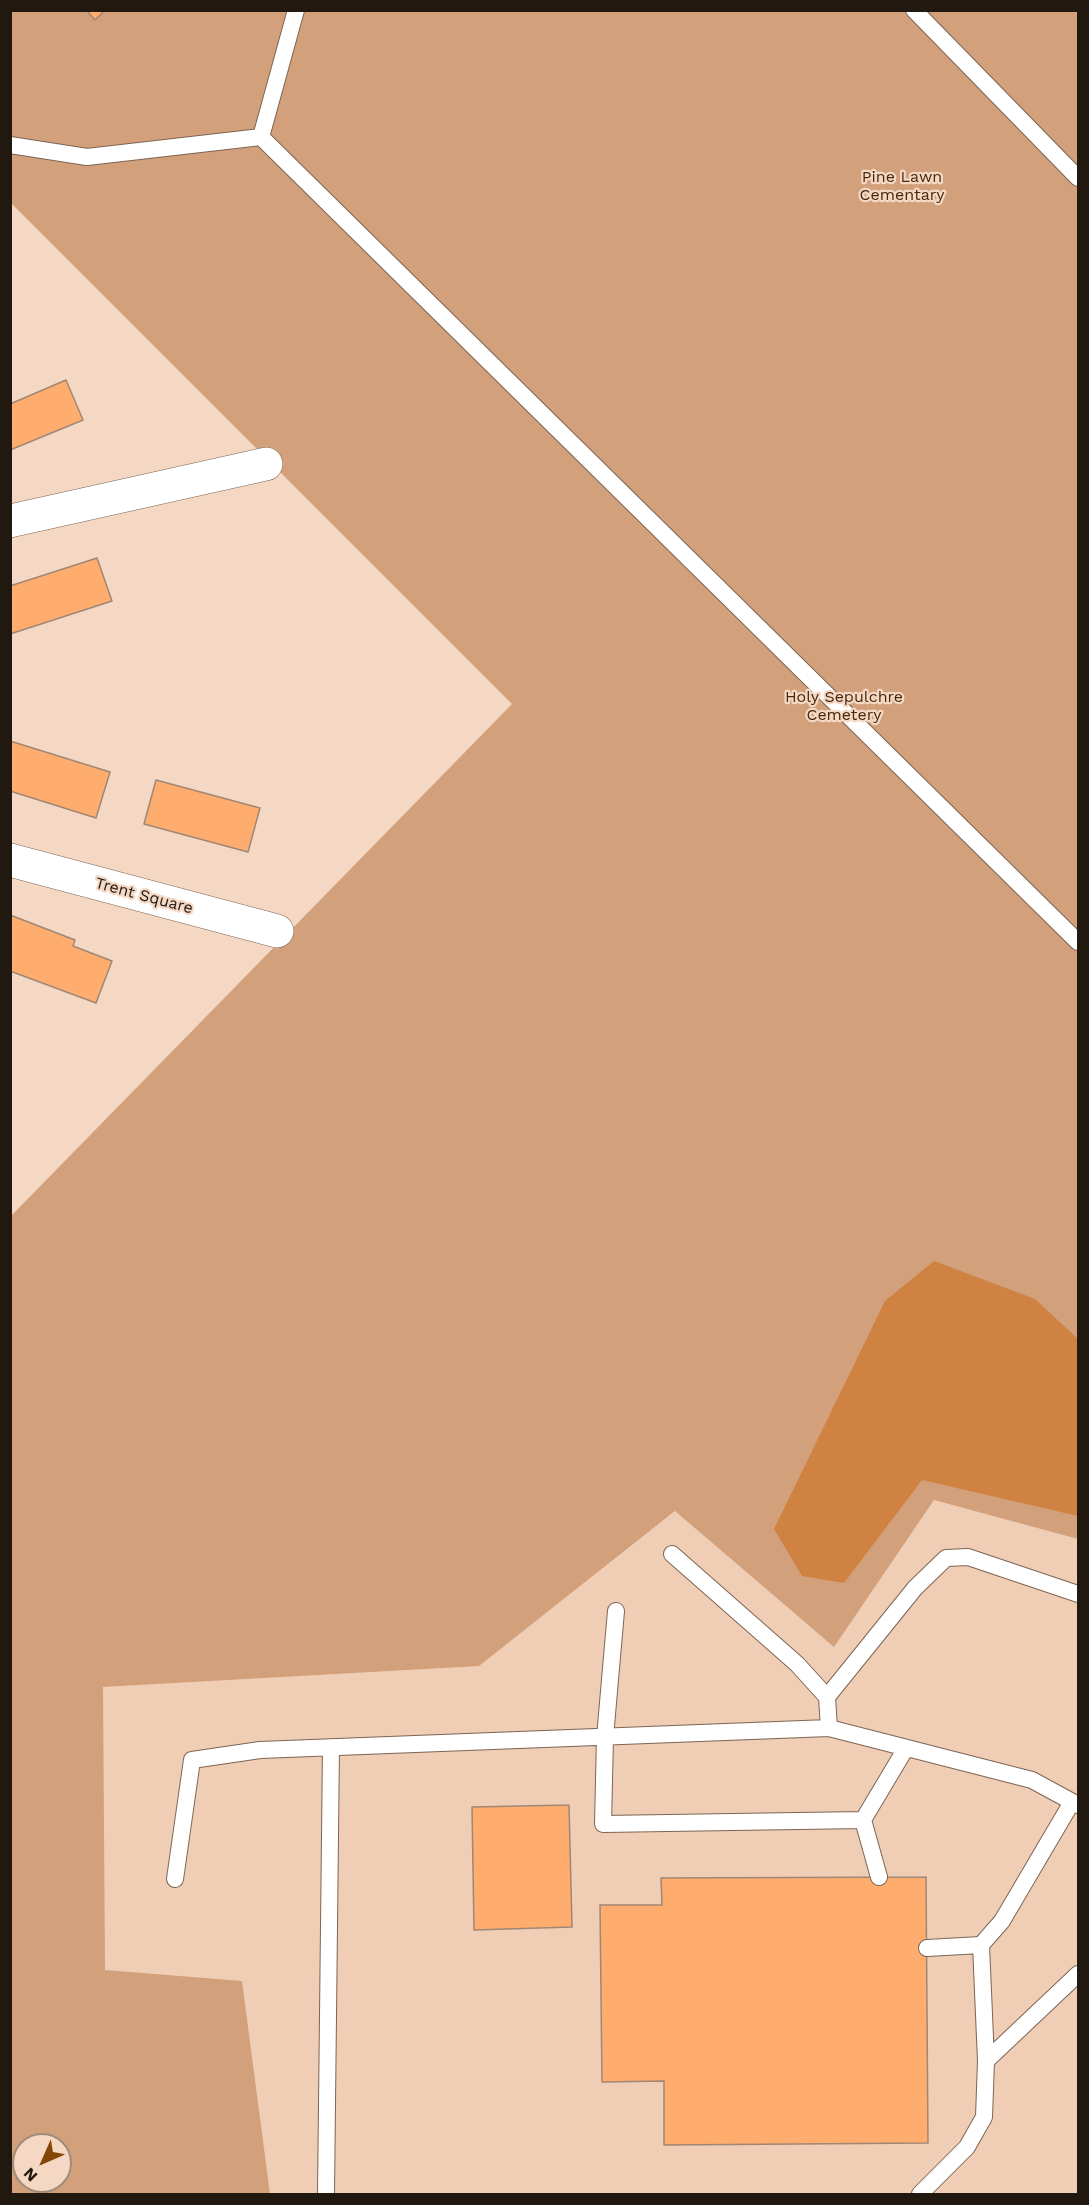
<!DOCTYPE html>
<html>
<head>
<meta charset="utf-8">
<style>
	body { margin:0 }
	#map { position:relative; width:1089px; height:2205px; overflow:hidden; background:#f4d8c4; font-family:"Work Sans",sans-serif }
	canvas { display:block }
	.frame { position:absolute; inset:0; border:12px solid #211810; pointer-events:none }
	.north { position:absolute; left:12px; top:2133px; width:60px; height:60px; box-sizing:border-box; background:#f4d8c4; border:2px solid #a08b7c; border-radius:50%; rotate:225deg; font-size:16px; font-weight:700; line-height:24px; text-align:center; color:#211810 }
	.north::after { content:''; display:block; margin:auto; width:21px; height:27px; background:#844606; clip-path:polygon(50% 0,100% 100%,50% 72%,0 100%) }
</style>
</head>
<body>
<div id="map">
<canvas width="1089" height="2205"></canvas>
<div class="frame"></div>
<div class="north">N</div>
</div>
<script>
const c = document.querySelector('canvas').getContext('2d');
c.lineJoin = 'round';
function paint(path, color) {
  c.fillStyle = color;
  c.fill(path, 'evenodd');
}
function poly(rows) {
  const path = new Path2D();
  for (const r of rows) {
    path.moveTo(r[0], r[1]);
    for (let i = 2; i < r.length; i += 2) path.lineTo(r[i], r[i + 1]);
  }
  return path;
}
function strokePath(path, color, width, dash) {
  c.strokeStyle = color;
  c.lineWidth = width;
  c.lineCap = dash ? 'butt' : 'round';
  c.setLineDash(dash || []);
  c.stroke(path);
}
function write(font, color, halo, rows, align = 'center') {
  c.font = font + ' "Work Sans",sans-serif';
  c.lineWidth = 4.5;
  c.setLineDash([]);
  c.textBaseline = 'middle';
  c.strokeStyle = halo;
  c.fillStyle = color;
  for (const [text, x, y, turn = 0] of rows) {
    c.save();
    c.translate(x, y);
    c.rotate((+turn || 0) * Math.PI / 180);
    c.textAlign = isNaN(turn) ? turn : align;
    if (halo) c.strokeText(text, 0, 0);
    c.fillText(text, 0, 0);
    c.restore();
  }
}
const built = poly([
	[934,1500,1078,1539,1078,2194,270,2194,242,1981,104,1971,103,1687,479,1666,676,1511,834,1646]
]);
const green = poly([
	[11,11,1078,11,1078,1539,934,1500,834,1647,675,1511,479,1666,103,1687,105,1970,242,1981,270,2194,11,2194,10,1217,512,704,11,203],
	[24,2145,60,2145,60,2181,24,2181]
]);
const water = poly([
	[934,1261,1035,1299,1078,1339,1078,1516,922,1480,844,1583,802,1576,774,1529,885,1301]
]);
const building = poly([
	[86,10,105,10,95,20,86,10],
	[66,380,83,420,10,450,10,404,66,380],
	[97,558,112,601,10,634,10,586,97,558],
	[10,741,110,772,96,818,10,791,10,741],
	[156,780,260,808,248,852,144,824,156,780],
	[10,915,75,940,73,946,112,961,96,1003,10,971,10,915],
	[569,1805,572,1927,474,1930,472,1807,569,1805],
	[926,1877,928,2143,664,2145,664,2081,602,2082,600,1905,662,1905,661,1878,926,1877]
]);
const lane = poly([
	[914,10,1078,178],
	[261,137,1078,942],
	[261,137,296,10],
	[10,145,87,157,261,137],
	[672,1554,797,1664,827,1697,829,1728],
	[616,1611,605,1737,603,1824,863,1820,906,1748],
	[827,1697,915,1588,946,1558,968,1557,1078,1594],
	[863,1820,879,1877],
	[175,1879,192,1760,260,1750,829,1728,1032,1780,1078,1805],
	[927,1948,981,1945],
	[986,2061,1078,1974],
	[326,2194,331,1747],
	[920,2194,967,2147,984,2117,986,2061,981,1945,1002,1921,1072,1802]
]);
const street = poly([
	[10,521,266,464],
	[10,860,277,931]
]);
const parkNames = [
	["Pine Lawn",902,177],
	["Cementary",902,195],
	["Holy Sepulchre",844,697],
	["Cemetery",844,715]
];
const streetNames = [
	["Trent Square",144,896,15]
];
paint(built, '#f0cdb5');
paint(green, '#d2a07b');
paint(water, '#d08243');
paint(building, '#fead6e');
strokePath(building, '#a08674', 1.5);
strokePath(lane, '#7d6553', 18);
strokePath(street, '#7d6553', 34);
strokePath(lane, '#fff', 16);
strokePath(street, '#fff', 33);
write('16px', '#48280d', '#f4d8c4', parkNames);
write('16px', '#211810', '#f4d8c4', streetNames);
</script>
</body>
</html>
